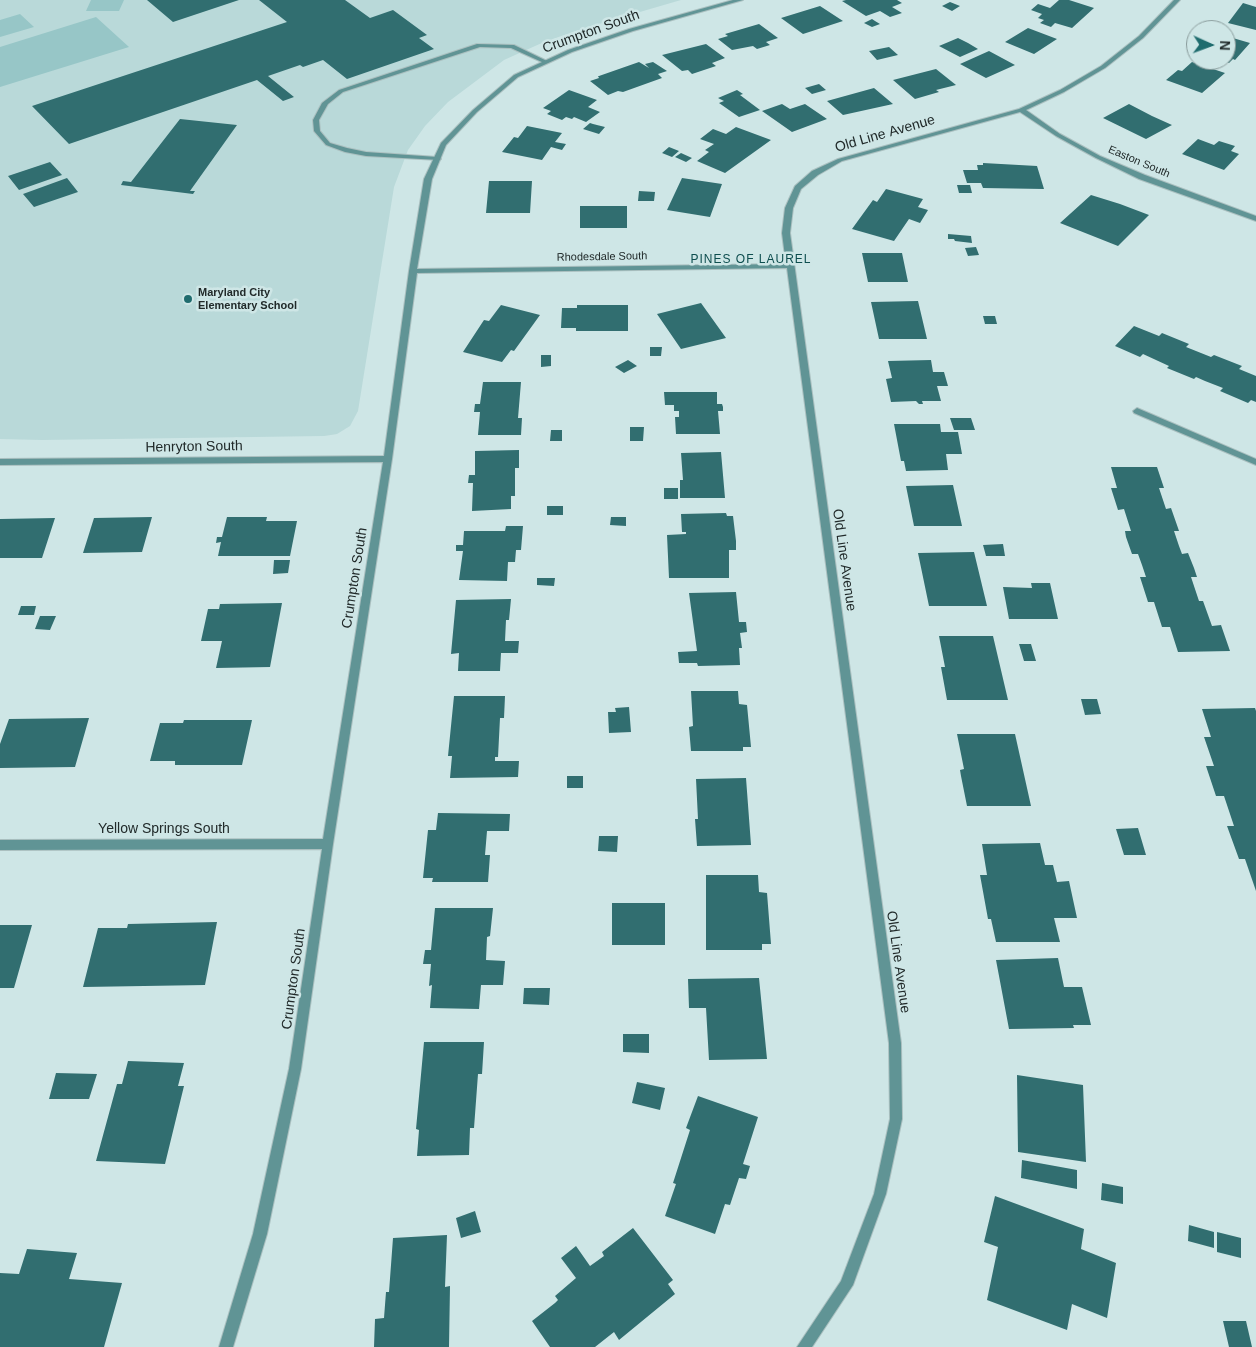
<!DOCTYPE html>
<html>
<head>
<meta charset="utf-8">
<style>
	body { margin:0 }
	#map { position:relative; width:1256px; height:1347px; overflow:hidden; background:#cee6e6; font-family:Helvetica,sans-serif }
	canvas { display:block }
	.north { position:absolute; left:1186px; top:20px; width:50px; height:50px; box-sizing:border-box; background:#cee6e6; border:1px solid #899b9b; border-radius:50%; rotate:92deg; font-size:14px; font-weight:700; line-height:20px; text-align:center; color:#212a2a }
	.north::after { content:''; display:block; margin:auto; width:18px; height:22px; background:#1f6c6e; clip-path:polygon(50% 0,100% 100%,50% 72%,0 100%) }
</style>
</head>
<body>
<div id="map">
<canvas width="1256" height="1347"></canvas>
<div class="north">N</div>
</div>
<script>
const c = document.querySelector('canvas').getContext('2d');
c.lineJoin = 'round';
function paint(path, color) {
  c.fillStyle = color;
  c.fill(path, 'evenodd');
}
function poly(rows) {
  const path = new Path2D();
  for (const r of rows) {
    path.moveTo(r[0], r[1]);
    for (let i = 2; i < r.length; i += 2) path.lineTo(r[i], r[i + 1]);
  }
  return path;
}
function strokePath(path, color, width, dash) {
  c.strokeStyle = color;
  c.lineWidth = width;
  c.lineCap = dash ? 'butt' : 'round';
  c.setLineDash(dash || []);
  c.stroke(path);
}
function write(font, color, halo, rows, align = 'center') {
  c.font = font + ' Helvetica,sans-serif';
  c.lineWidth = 5;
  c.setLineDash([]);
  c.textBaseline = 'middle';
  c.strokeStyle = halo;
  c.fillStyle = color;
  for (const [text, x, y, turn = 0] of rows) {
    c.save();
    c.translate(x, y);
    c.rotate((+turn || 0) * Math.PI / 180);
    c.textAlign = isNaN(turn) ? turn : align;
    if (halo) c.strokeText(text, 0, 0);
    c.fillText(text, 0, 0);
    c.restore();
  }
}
const built = poly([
	[0,0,681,0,585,28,544,42,504,60,448,102,425,126,408,150,394,187,358,411,350,426,337,434,324,436,42,440,0,439]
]);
const green = poly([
	[91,0,124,0,119,11,86,11],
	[20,14,34,27,0,37,0,20],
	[96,17,129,47,0,87,0,47]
]);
const building = poly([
	[147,0,239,0,173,22],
	[259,0,345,0,370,18,393,10,427,35,419,38,434,49,347,79,323,60,303,67,300,65,268,76,294,97,283,101,257,80,69,144,32,106,287,22],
	[846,0,897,0,902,3,892,7,902,13,890,17,880,11,866,16,842,1],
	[1059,0,1069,0,1094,8,1072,28,1055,23,1051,27,1040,23,1044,20,1038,18,1042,14,1031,10,1038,4,1050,8],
	[950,2,960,6,952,11,942,6],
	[1243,3,1256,7,1256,30,1228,23],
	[820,6,843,21,803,34,781,18],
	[872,19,875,21,880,24,872,27,864,23],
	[759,24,778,38,766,42,770,45,757,49,753,46,732,50,718,39,728,36,725,34],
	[1028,28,1057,39,1034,54,1005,42],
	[1226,36,1250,43,1235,60,1233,59,1229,63,1220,60,1226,60],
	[958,38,968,43,978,49,960,57,939,46],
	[706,44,725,58,712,63,716,66,692,74,688,70,682,71,662,55],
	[889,47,898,55,877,60,869,51],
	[989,51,1015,65,986,78,960,64],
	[639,62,649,68,645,64,653,62,667,71,658,74,662,78,623,92,618,91,608,95,590,81,599,78,598,76,599,76],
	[1192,62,1225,73,1202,93,1166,80,1178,70,1182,71],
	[936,69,956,85,936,90,939,92,915,99,893,80],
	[819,84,826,90,812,94,805,88],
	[874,88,893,104,843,115,827,101],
	[569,90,597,100,588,107,600,112,586,122,574,117,572,119,566,117,562,120,547,114,551,111,543,108],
	[737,90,743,94,740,95,760,110,739,117,719,103,724,101,718,98],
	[782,104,790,109,805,104,827,119,792,132,762,111],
	[1129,104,1152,116,1172,125,1146,139,1103,118],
	[180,119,237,125,190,191,195,191,193,194,121,185,123,181,131,182],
	[590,123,593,124,605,127,599,134,583,129],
	[527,126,562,133,555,142,566,144,562,150,551,147,542,160,502,152,514,137,518,138],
	[736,127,771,140,725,173,697,161,709,152,705,150,714,144,700,139,713,129,726,134],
	[1198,139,1214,145,1219,141,1235,146,1231,151,1239,154,1224,170,1182,154],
	[669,147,679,151,672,157,662,153],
	[681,153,692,158,686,162,675,157],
	[50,162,62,175,19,190,8,176],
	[983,163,1037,166,1044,189,983,188,981,183,967,183,963,170,978,170,977,165,983,165],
	[67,178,78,192,34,207,23,194],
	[682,178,722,184,710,217,667,210],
	[489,181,532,181,530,213,486,213],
	[957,185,970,185,972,193,959,193],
	[886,189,923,199,918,207,928,210,920,223,909,219,894,241,852,229,873,200,877,202],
	[639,191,655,192,654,201,638,201],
	[1091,195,1120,204,1149,215,1118,246,1060,223],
	[580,206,627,206,627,228,580,228],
	[948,234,971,236,972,243,955,241,954,239,948,239],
	[976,247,979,255,968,256,965,248],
	[862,253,902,253,908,282,868,282],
	[918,301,927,339,879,339,871,302],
	[701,303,726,338,681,349,657,314],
	[501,305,540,315,514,351,511,350,502,362,463,352,482,323,484,320,489,321],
	[577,305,628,305,628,331,576,331,576,328,561,328,562,308,577,308],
	[983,316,995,316,997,324,985,324],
	[1134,326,1159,336,1162,333,1189,344,1186,347,1211,357,1214,355,1242,366,1239,369,1256,376,1256,402,1251,400,1248,403,1220,391,1223,388,1205,381,1196,377,1194,379,1167,368,1169,366,1143,354,1140,357,1115,346],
	[650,347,662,347,661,356,650,356],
	[541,355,551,355,551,366,541,367],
	[628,360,637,366,624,373,615,367],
	[931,360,933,372,944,372,948,386,937,386,941,401,922,401,923,404,919,404,916,401,891,402,886,379,892,378,888,361],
	[483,382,521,382,518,418,522,418,521,435,478,435,480,412,474,412,475,404,480,404],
	[664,392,717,392,717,404,722,404,723,407,723,411,718,411,720,434,676,434,675,417,679,417,679,411,674,411,674,405,665,405],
	[950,418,971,418,975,430,954,430],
	[894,424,940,424,941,432,958,432,962,454,946,454,948,470,906,471,904,461,901,461],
	[630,427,644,427,643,441,630,441],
	[551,430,562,430,562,441,550,441],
	[519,450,519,468,515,468,515,496,511,496,511,509,472,511,473,483,468,483,469,475,475,475,475,451],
	[721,452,725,498,680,498,680,480,683,480,681,453],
	[1111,467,1157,467,1164,488,1159,488,1166,509,1171,508,1178,528,1179,531,1174,531,1179,546,1182,554,1188,553,1194,568,1197,577,1191,577,1199,601,1203,601,1212,626,1221,625,1230,651,1178,652,1170,627,1162,627,1154,602,1148,602,1140,577,1146,577,1142,565,1138,554,1132,554,1126,537,1125,531,1131,531,1124,509,1118,510,1111,488,1117,488],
	[953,485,962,526,914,526,906,486],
	[664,488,678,488,678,499,664,499],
	[547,506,563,506,563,515,547,515],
	[726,513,727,516,733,516,736,541,736,550,729,550,729,578,669,578,667,535,686,534,686,532,682,532,681,514],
	[152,517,142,552,83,553,94,518],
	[227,517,267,517,266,521,297,521,290,556,218,556,221,542,216,543,217,537,222,537],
	[611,517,626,517,626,526,610,525],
	[55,518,42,558,0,558,0,519],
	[506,526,523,526,521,550,516,550,515,562,508,562,507,581,459,580,463,551,456,551,456,545,463,545,464,531,505,531],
	[1003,544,1005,556,986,556,983,545],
	[974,552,987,606,929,606,918,553],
	[274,560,290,560,288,573,273,574],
	[537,578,555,578,554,586,537,585],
	[1031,583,1050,583,1058,619,1009,619,1003,587,1032,588],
	[736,592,739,622,746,622,747,632,740,633,742,648,739,648,740,665,698,666,697,663,679,663,678,652,697,651,689,593],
	[511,599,509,620,506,620,505,641,519,641,518,653,501,653,500,671,458,671,459,653,451,654,456,600],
	[282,603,270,667,216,668,222,641,201,641,208,609,219,609,220,604],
	[21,606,36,606,34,615,18,615],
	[40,616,56,616,50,630,35,629],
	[939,636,993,636,1008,700,947,700,941,667,945,667],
	[1019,644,1031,644,1036,661,1024,661],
	[691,691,738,691,739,704,747,705,751,747,743,747,743,751,691,751,689,727,693,726],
	[454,696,505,696,504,718,500,718,498,757,495,757,495,761,519,761,518,777,450,778,452,756,448,756],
	[1081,699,1097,699,1101,714,1085,715],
	[629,707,631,732,609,733,608,712,616,712,615,708],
	[1255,708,1256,711,1256,891,1245,859,1239,859,1227,826,1234,826,1224,796,1216,796,1206,766,1214,766,1204,737,1211,737,1202,709],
	[89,718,75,767,0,768,0,744,9,719],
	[184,720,252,720,242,765,175,765,175,761,150,761,160,723,183,723],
	[957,734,1015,734,1031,806,967,806,961,776,960,770,964,769],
	[567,776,583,776,583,788,567,788],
	[746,778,751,845,697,846,695,819,698,819,696,779],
	[438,813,510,814,509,831,487,831,485,855,490,855,488,882,432,882,433,878,423,878,428,830,436,830],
	[1138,828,1146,855,1124,855,1116,829],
	[599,836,618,836,617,852,598,851],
	[1040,843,1045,865,1053,865,1057,882,1069,881,1077,918,1054,918,1060,942,996,942,991,919,988,919,980,875,987,875,982,844],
	[706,875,758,875,759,892,767,893,771,944,762,944,762,950,706,950],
	[612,903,665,903,665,945,612,945],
	[435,908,493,908,490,936,487,937,486,960,505,961,503,985,481,985,479,1009,430,1008,432,985,429,986,431,964,423,964,425,950,431,950],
	[217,922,205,985,83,987,98,928,127,928,128,924],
	[0,925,32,925,14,988,0,988],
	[1058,958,1064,987,1082,987,1091,1025,1073,1025,1074,1028,1009,1029,996,960],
	[759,978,767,1059,709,1060,706,1008,689,1008,688,979],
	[524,988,550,988,549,1005,523,1004],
	[623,1034,649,1034,649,1053,623,1052],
	[424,1042,484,1042,482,1074,478,1074,474,1128,470,1128,469,1155,417,1156,419,1130,416,1129],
	[128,1061,184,1063,178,1086,184,1086,165,1164,96,1161,117,1084,122,1084],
	[56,1073,97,1074,89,1099,49,1099],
	[1017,1075,1083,1085,1086,1162,1018,1152],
	[637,1082,665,1088,660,1110,632,1103],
	[698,1096,758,1117,743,1164,750,1166,746,1179,739,1178,730,1205,725,1204,715,1234,665,1216,676,1184,673,1183,690,1130,686,1128],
	[1022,1160,1077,1170,1077,1189,1021,1178],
	[1102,1183,1123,1187,1123,1204,1101,1200],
	[995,1196,1084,1229,1081,1249,1116,1263,1107,1318,1072,1304,1067,1330,987,1300,998,1247,984,1242],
	[475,1211,481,1232,461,1238,456,1218],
	[1189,1225,1214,1232,1214,1248,1188,1241],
	[633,1228,673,1280,668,1284,675,1294,619,1340,614,1332,595,1347,550,1347,532,1321,555,1303,558,1300,555,1296,576,1278,561,1258,576,1246,590,1266,604,1256,602,1252],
	[1217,1232,1241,1238,1241,1258,1217,1252],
	[447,1235,445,1287,450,1286,449,1347,374,1347,375,1319,384,1318,386,1292,389,1292,393,1238],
	[27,1249,77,1253,69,1279,122,1283,104,1347,0,1347,0,1273,19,1274],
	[1223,1321,1246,1321,1252,1347,1229,1347]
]);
const service = poly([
	[477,44,514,45,549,62,544,63,511,48,480,47,343,92,328,104,319,120,320,131,330,143,347,148,366,152,437,157,441,159,439,160,366,156,345,152,326,145,314,131,313,120,322,103,339,90,477,44]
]);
const minor = poly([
	[733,0,743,0,633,31,572,52,518,77,477,112,446,145,432,179,417,269,786,264,782,233,785,208,795,186,812,171,838,159,1019,109,1060,90,1101,66,1139,36,1174,0,1180,0,1143,38,1105,68,1064,92,1026,110,1060,134,1100,156,1145,175,1256,216,1256,221,1139,179,1096,158,1056,136,1020,112,842,161,818,175,801,189,793,208,790,233,901,1043,902,1119,886,1194,853,1285,812,1347,797,1347,841,1281,874,1194,890,1119,889,1043,787,268,417,273,392,459,333,844,301,1069,267,1234,233,1347,219,1347,253,1234,289,1069,322,849,0,850,0,840,323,839,383,462,0,465,0,459,384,456,409,271,424,179,441,143,473,110,514,75,568,50,629,29,733,0],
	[1137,408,1256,459,1256,465,1134,413,1133,411,1137,408]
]);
const markers = [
	[188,299,5,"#1f6c6e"]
];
const farStreetnames = [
	["Easton South",1139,162,23],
	["Rhodesdale South",602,257,-1]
];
const farPoinames = [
	["Maryland City",198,293],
	["Elementary School",198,306]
];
const farNeighbourhoodnames = [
	["PINES OF LAUREL",751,260]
];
const streetNames = [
	["Crumpton South",591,32,-20],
	["Old Line Avenue",885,134,-16],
	["Henryton South",194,447,-1],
	["Old Line Avenue",844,560,82],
	["Crumpton South",355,578,-81],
	["Yellow Springs South",164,829],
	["Old Line Avenue",898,962,82],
	["Crumpton South",294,979,-82]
];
paint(built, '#b9d9d9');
paint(green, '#97c6c7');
paint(building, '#316e70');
strokePath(service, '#abc0c0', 2);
strokePath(minor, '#abc0c0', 2);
paint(service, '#609495');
paint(minor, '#609495');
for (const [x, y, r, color] of markers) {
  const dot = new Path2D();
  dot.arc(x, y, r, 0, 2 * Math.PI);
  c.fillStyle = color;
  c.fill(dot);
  strokePath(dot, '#cee6e6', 2);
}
write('11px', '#212a2a', '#cee6e6', farStreetnames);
write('bold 11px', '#212a2a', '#cee6e6', farPoinames, 'left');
c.letterSpacing = '1px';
write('12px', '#0d4d4e', '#cee6e6', farNeighbourhoodnames);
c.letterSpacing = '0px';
write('14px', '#212a2a', '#cee6e6', streetNames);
</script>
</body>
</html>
